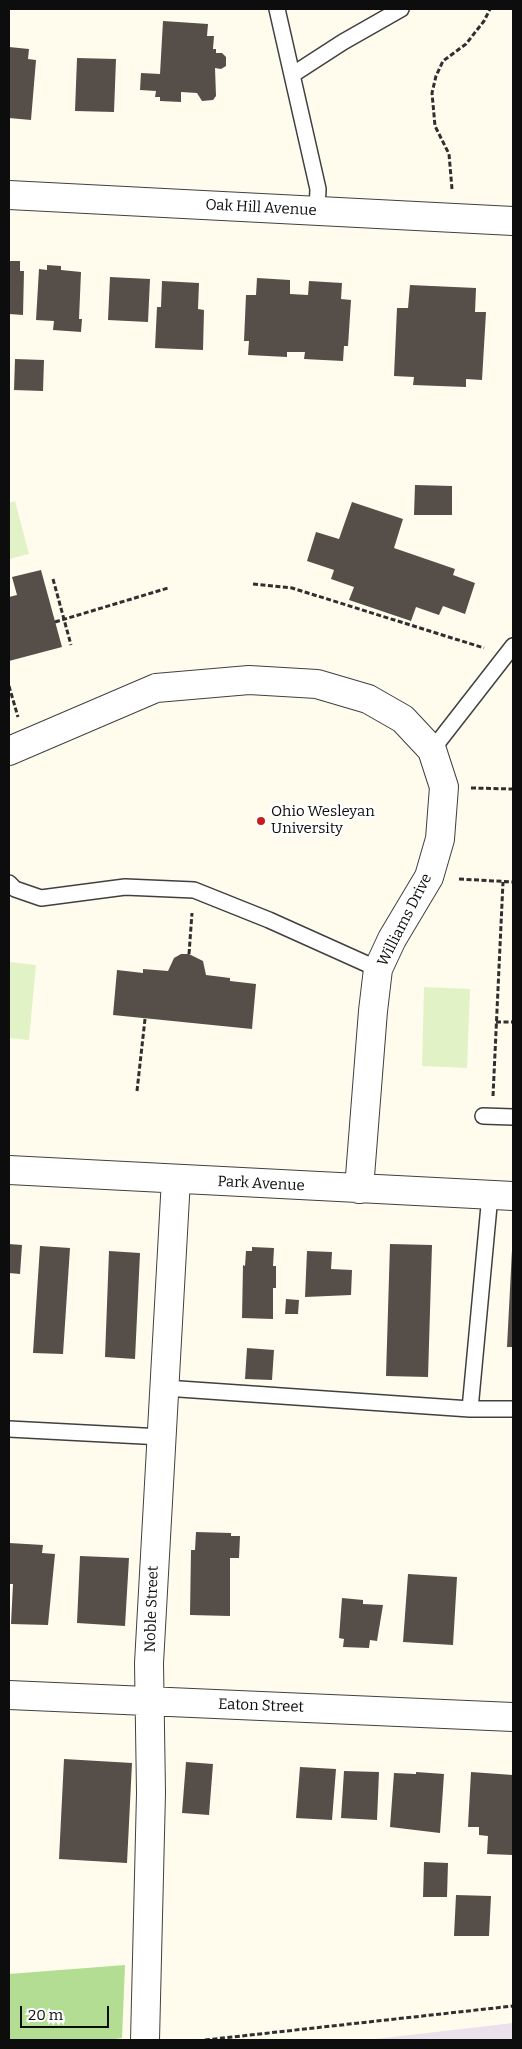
<!DOCTYPE html>
<html>
<head>
<meta charset="utf-8">
<style>
	body { margin:0 }
	#map { position:relative; width:522px; height:2049px; overflow:hidden; background:#fffced; font-family:Bitter,serif }
	canvas { display:block }
	.frame { position:absolute; inset:0; border:10px solid #0d0d0d; pointer-events:none }
	.scale { position:absolute; left:20px; top:2006px; width:89px; height:22px; box-sizing:border-box; border:2px solid #0d0d0d; border-top:0; padding-left:6px; font-size:15px; line-height:18px; white-space:nowrap; color:#0d0d0d; -webkit-text-stroke:4px #fff; paint-order:stroke }
</style>
</head>
<body>
<div id="map">
<canvas width="522" height="2049"></canvas>
<div class="frame"></div>
<div class="scale">20 m</div>
</div>
<script>
const c = document.querySelector('canvas').getContext('2d');
c.lineJoin = 'round';
function paint(path, color) {
  c.fillStyle = color;
  c.fill(path, 'evenodd');
}
function poly(rows) {
  const path = new Path2D();
  for (const r of rows) {
    path.moveTo(r[0], r[1]);
    for (let i = 2; i < r.length; i += 2) path.lineTo(r[i], r[i + 1]);
  }
  return path;
}
function strokePath(path, color, width, dash) {
  c.strokeStyle = color;
  c.lineWidth = width;
  c.lineCap = dash ? 'butt' : 'round';
  c.setLineDash(dash || []);
  c.stroke(path);
}
function write(font, color, halo, rows, align = 'center') {
  c.font = font + ' Bitter,serif';
  c.lineWidth = 5;
  c.setLineDash([]);
  c.textBaseline = 'middle';
  c.strokeStyle = halo;
  c.fillStyle = color;
  for (const [text, x, y, turn = 0] of rows) {
    c.save();
    c.translate(x, y);
    c.rotate((+turn || 0) * Math.PI / 180);
    c.textAlign = isNaN(turn) ? turn : align;
    if (halo) c.strokeText(text, 0, 0);
    c.fillText(text, 0, 0);
    c.restore();
  }
}
const industrial = poly([
	[513,2023,513,2040,366,2040]
]);
const forest = poly([
	[125,1965,122,2038,108,2040,9,2040,9,1974]
]);
const pitch = poly([
	[15,501,29,554,9,559,9,503],
	[9,962,36,965,29,1040,9,1038],
	[424,987,470,989,467,1068,422,1066]
]);
const building = poly([
	[163,21,208,24,207,36,214,36,213,49,216,49,216,53,222,53,226,57,226,66,221,69,215,68,216,96,213,100,202,101,197,93,181,92,181,102,160,101,160,97,155,97,156,91,140,90,141,73,160,74],
	[9,47,29,49,28,59,36,60,31,120,9,118],
	[77,58,116,59,114,112,75,111],
	[9,261,20,261,20,271,24,271,23,315,9,314],
	[47,265,61,266,61,270,81,272,79,319,82,319,81,332,53,330,54,321,36,320,39,269,47,270],
	[110,277,150,279,148,322,108,320],
	[257,278,290,280,290,294,308,295,309,281,342,283,341,299,351,300,348,346,344,346,343,361,304,359,305,352,287,352,287,357,248,355,249,341,244,341,246,295,256,295],
	[162,281,199,283,198,309,204,310,203,350,155,348,157,307,161,307],
	[410,285,476,288,475,312,486,312,482,380,466,379,466,387,413,385,414,377,394,376,397,308,408,308],
	[15,359,44,360,43,391,14,390],
	[415,485,452,486,452,515,414,515],
	[352,502,403,519,394,548,455,569,453,575,475,583,465,614,443,606,439,615,416,607,411,621,349,600,354,587,331,579,334,570,307,561,316,532,339,539],
	[41,570,62,647,9,661,9,597,17,595,12,577],
	[181,954,189,954,203,961,206,975,230,978,230,981,256,984,252,1029,113,1015,117,970,143,973,143,969,168,971,174,958],
	[9,1244,22,1245,20,1274,9,1273],
	[390,1244,432,1245,428,1377,386,1376],
	[40,1246,70,1248,63,1354,33,1353],
	[252,1247,274,1248,273,1266,276,1266,276,1288,273,1288,273,1319,242,1318,243,1265,245,1266,246,1251,252,1251],
	[512,1250,513,1250,513,1347,507,1347],
	[109,1251,140,1253,135,1359,105,1357],
	[307,1251,332,1252,331,1269,352,1270,351,1295,305,1297],
	[286,1299,299,1300,298,1314,285,1314],
	[247,1348,274,1350,272,1380,245,1379],
	[196,1532,231,1533,231,1536,240,1536,239,1558,230,1558,230,1616,190,1615,191,1550,195,1550],
	[9,1543,43,1545,42,1553,55,1554,48,1625,11,1624,13,1584,9,1584],
	[80,1556,129,1558,125,1626,77,1623],
	[408,1574,457,1577,453,1645,403,1642],
	[342,1598,363,1600,363,1604,383,1605,377,1641,370,1640,369,1648,343,1647,344,1639,339,1638],
	[64,1759,132,1763,127,1863,59,1859],
	[186,1762,213,1764,209,1815,182,1813],
	[300,1767,336,1769,332,1820,296,1818],
	[344,1771,379,1772,377,1820,341,1818],
	[416,1772,444,1774,440,1833,390,1827,394,1773,416,1774],
	[471,1772,513,1775,513,1855,487,1854,488,1836,479,1835,479,1827,468,1827],
	[424,1862,448,1863,447,1897,423,1897],
	[456,1895,491,1896,489,1936,454,1936]
]);
const path = poly([
	[452,189,449,154,435,126,432,93,436,76,443,61,466,44,484,21,490,9],
	[53,579,71,645],
	[253,584,292,588,484,648],
	[55,622,168,588],
	[9,686,18,717],
	[471,788,513,789],
	[459,879,513,882],
	[189,954,192,913],
	[496,1022,513,1022],
	[137,1091,145,1019],
	[493,1096,503,882],
	[205,2040,513,2006]
]);
const lane = poly([
	[277,9,318,189,317,211],
	[292,75,343,42,401,9],
	[432,750,513,646],
	[9,883,15,889,41,898,125,887,194,890,269,920,378,969],
	[483,1116,513,1117],
	[165,1388,470,1409,513,1409],
	[470,1409,490,1195],
	[9,1429,162,1437]
]);
const street = poly([
	[9,195,513,221],
	[9,751,156,688,249,680,317,684,368,699,403,719,432,750,444,787,440,839,429,877,392,939,378,969,373,1011,359,1189],
	[9,1170,513,1196],
	[9,1695,513,1717],
	[145,2040,151,1793,149,1663,176,1179]
]);
const markers = [
	[261,821,5,"#c41e21"]
];
const streetNames = [
	["Oak Hill Avenue",261,208,3],
	["Williams Drive",405,920,-63],
	["Park Avenue",261,1184,3],
	["Noble Street",152,1609,-88],
	["Eaton Street",261,1706,2]
];
const poiNames = [
	["Ohio Wesleyan",271,812],
	["University",271,829]
];
paint(industrial, '#ebe1ec');
paint(forest, '#b2dd93');
paint(pitch, '#e2f2c7');
paint(building, '#564e49');
strokePath(lane, '#404040', 18);
strokePath(street, '#404040', 30);
strokePath(path, '#2f2f2f', 3, [5, 2.5]);
strokePath(lane, '#fff', 15);
strokePath(street, '#fff', 28);
for (const [x, y, r, color] of markers) {
  const dot = new Path2D();
  dot.arc(x, y, r, 0, 2 * Math.PI);
  c.fillStyle = color;
  c.fill(dot);
  strokePath(dot, '#fff', 2);
}
write('15px', '#0d0d0d', '#fff', streetNames);
write('15px', '#0d0d0d', '#fff', poiNames, 'left');
</script>
</body>
</html>
